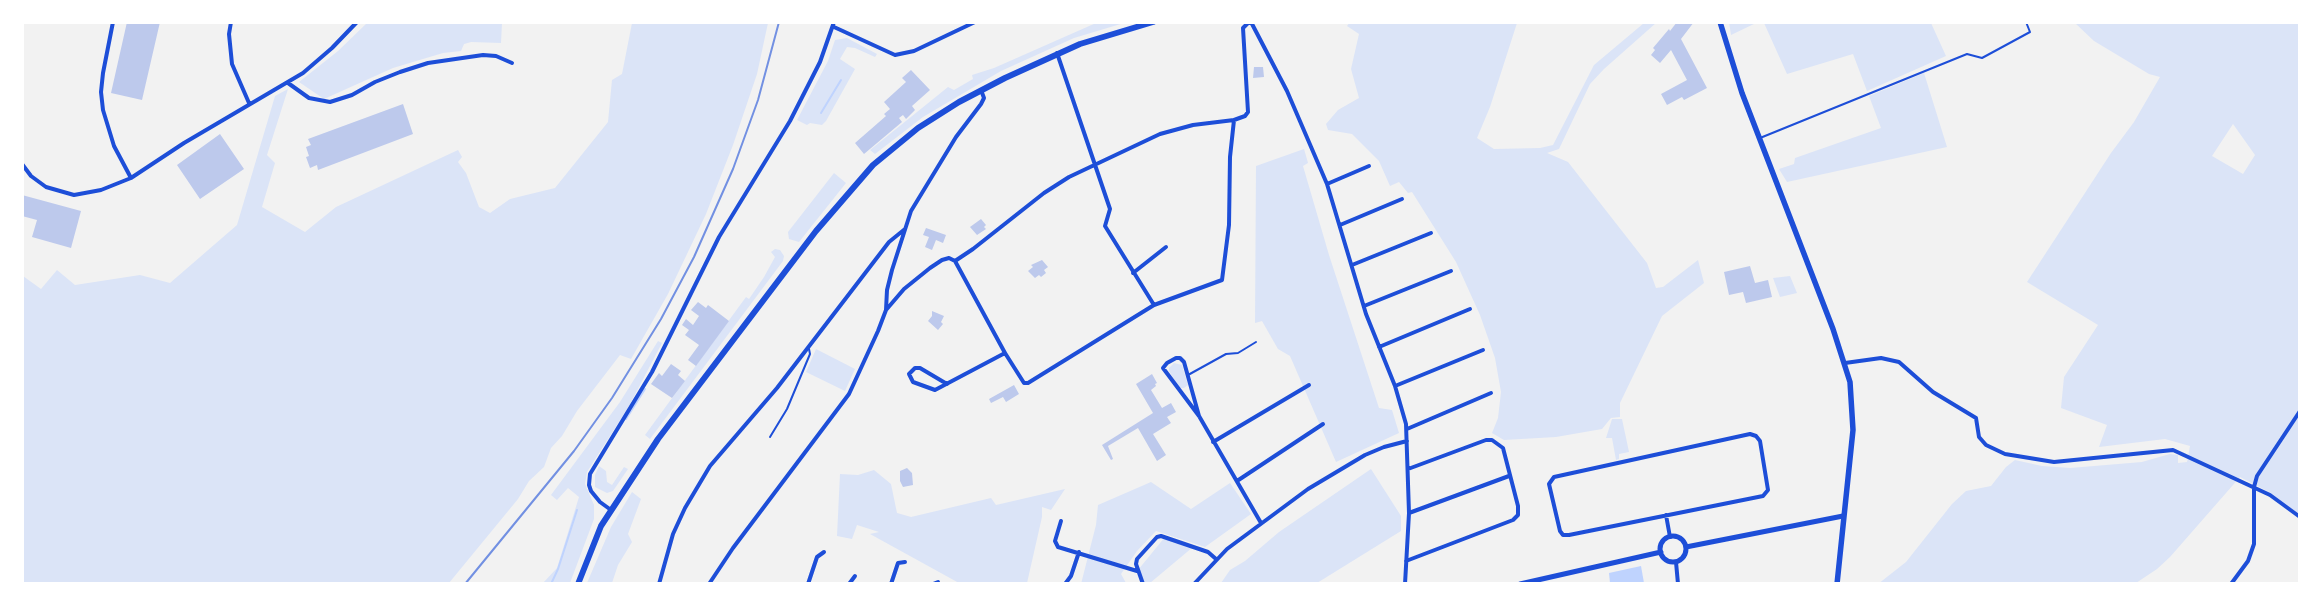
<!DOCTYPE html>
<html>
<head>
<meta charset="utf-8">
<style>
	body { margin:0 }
	#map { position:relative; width:2322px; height:606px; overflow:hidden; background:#f2f2f2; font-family:Lato,sans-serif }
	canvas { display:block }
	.frame { position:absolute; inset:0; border:24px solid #fff; pointer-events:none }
</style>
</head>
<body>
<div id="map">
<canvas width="2322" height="606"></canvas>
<div class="frame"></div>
</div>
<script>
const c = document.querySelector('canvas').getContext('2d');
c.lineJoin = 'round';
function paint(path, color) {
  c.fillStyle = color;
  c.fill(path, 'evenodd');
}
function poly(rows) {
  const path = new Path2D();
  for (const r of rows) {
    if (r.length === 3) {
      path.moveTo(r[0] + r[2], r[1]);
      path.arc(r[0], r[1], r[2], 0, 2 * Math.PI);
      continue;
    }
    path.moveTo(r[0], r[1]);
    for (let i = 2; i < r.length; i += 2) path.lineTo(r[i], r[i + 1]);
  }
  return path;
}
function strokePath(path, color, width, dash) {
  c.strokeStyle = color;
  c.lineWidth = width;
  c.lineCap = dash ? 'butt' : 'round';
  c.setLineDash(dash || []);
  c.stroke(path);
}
const green = poly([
	[1350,22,1517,23,1490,107,1477,138,1494,149,1540,148,1553,145,1594,65,1644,23,1656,23,1604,69,1590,84,1559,149,1547,153,1568,162,1647,263,1656,288,1663,287,1698,260,1704,283,1662,316,1620,403,1620,417,1611,418,1602,429,1556,437,1504,440,1492,433,1498,418,1501,392,1495,358,1480,315,1456,262,1412,192,1408,193,1399,182,1390,186,1379,161,1352,134,1328,130,1326,124,1338,110,1359,98,1351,69,1359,34,1347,26],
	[1729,22,1756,22,1756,23,1731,35],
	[367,23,502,23,501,43,471,42,464,44,461,51,443,53,393,68,324,99,299,82,338,51],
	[632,23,768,23,757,74,733,145,706,214,668,294,631,359,620,355,577,411,562,436,551,448,544,467,529,481,518,499,449,583,23,583,23,276,41,289,57,270,75,285,140,275,170,283,237,225,275,96,288,89,267,155,275,163,262,207,305,232,336,207,458,150,462,157,458,162,466,173,479,207,490,213,510,199,555,188,608,122,612,80,622,74],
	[1096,23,1124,23,1074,38,1001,71,923,117,875,154,870,150,948,87,954,90,973,79,972,75,994,68],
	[1764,23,1931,23,1946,56,1867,91,1853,54,1787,74],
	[2075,23,2299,23,2299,514,2269,492,2240,477,2170,557,2157,569,2136,583,1878,584,1906,562,1952,504,1966,491,1991,486,2006,467,2015,460,2042,466,2070,468,2142,462,2170,454,2178,455,2178,463,2187,462,2190,446,2165,439,2099,447,2107,425,2061,408,2064,377,2098,325,2027,282,2111,153,2134,122,2160,77,2149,74,2094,41],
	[2233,124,2255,155,2243,174,2212,156],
	[847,38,877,54,875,57,855,48,847,47,840,59,855,69,826,121,822,125,810,123,807,125,797,120,828,61,835,40],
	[1924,73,1947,147,1787,182,1779,169,1794,164,1795,158,1881,128,1869,96],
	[1304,149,1308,163,1303,166,1329,255,1379,408,1392,410,1399,433,1336,462,1290,356,1278,349,1262,321,1255,323,1256,166],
	[834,173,846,183,799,242,789,239,788,232],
	[775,249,780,250,784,256,783,261,650,439,645,435,746,297,749,299,764,277,775,257,771,252],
	[1790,276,1797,293,1780,297,1773,278],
	[658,341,662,343,629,406,587,472,585,484,594,505,594,519,570,583,543,583,557,568,579,497,568,488,557,500,551,495,620,402],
	[816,349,855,369,845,391,806,372],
	[1174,363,1182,365,1188,385,1184,388,1179,388,1169,371,1169,368],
	[1612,419,1622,419,1629,452,1619,454,1619,459,1616,460,1612,438,1606,438],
	[599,466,606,471,607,482,612,485,624,467,628,469,613,491,607,493,595,487,595,475],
	[1371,469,1401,516,1401,531,1317,583,1221,583,1230,570,1245,561,1279,532],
	[874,470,891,484,897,513,911,517,991,498,996,505,1065,489,1051,510,1042,507,1042,517,1027,583,959,583,870,534,879,532,857,525,852,539,837,536,840,474,858,475],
	[1151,482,1191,509,1230,483,1251,514,1205,547,1156,531,1137,551,1121,574,1126,583,1081,584,1096,525,1098,505],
	[632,492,641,499,628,534,632,542,618,565,612,583,587,583,611,527],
	[1165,537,1193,547,1150,583,1144,583,1138,570]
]);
const water = poly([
	[1641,566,1644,583,1610,583,1609,573]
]);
const stream = poly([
	[821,113,841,80],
	[626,419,645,389],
	[551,584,558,569,577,510]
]);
const building = poly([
	[127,22,160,22,142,100,111,93],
	[1677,22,1694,22,1681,39,1707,88,1684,100,1682,97,1667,105,1661,94,1687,80,1671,50,1660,63,1651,55,1655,50,1653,48,1669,29,1670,31],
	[1254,67,1263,67,1264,77,1253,78],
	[911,70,930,90,912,106,915,110,906,119,903,115,899,118,902,122,864,154,855,143,886,116,884,114,890,109,884,102,906,82,902,78],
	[403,104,413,134,318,170,317,165,310,168,306,157,309,156,306,147,311,145,308,139],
	[220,134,244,169,200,199,177,165],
	[22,195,81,211,71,248,32,237,37,220,22,216],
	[981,219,986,225,984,227,986,229,977,235,970,227],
	[926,228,946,235,943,243,936,240,932,250,925,247,929,237,923,235],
	[1042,260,1048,267,1044,270,1046,273,1041,277,1039,275,1035,278,1028,271,1033,267,1031,265],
	[1750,266,1755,283,1768,280,1772,297,1746,303,1743,292,1729,295,1724,272],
	[698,302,706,308,708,305,729,321,696,366,688,360,699,345,685,335,689,330,682,325,686,319,693,325,699,316,691,310],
	[932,311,944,316,941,322,943,324,938,330,928,321,932,316],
	[671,364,681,371,678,375,685,381,672,398,651,384,659,373,662,376],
	[1152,374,1157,383,1155,384,1156,386,1151,390,1162,408,1171,403,1176,412,1167,417,1171,423,1153,434,1166,455,1157,461,1138,428,1108,446,1113,459,1111,460,1102,445,1153,413,1136,384],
	[1014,385,1019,394,1006,402,1003,397,991,403,989,399],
	[907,468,912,473,913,485,903,487,900,481,900,471]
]);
const service = poly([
	[1760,138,1967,54,1982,58,2030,32,2026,22],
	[1188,375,1226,354,1238,353,1256,342],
	[770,437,787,409,810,354,809,349]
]);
const minor = poly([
	[113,22,103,73,101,92,103,110,114,146,131,178],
	[231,22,229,34,232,64,249,103],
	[1251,22,1287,91,1327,184,1366,314,1395,386,1406,424,1409,513,1405,584],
	[834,27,895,55,914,51,975,22],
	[1057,53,1110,209,1105,226,1154,305],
	[288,83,309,98,330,102,352,95,375,82,400,72,428,63,483,55,496,56,512,63],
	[22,164,31,176,46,187,74,195,101,190,131,178,184,143,303,73,332,48,357,22],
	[1327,184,1369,166],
	[1340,225,1402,199],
	[955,261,1005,353,1024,383,1028,383,1154,305,1222,280,1229,225,1230,157,1234,120,1245,116,1248,112,1243,28,1249,22],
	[1352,265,1431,233],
	[1133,273,1166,247],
	[1364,306,1451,271],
	[886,310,904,289,930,268,942,260,949,258,955,261,973,249,1044,193,1069,177,1160,134,1193,125,1234,120],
	[1379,347,1470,309],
	[1845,363,1881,358,1899,362,1933,392,1976,418,1979,437,1986,445,2005,454,2054,462,2173,450,2270,495,2300,517],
	[947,384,920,368,915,368,909,374,913,382,935,390,1005,353],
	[1395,386,1483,350],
	[1199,416,1184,362,1180,358,1176,358,1167,363,1163,368,1199,416,1261,523],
	[1407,429,1491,393],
	[1750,434,1756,436,1760,441,1768,490,1763,496,1569,535,1563,535,1560,531,1549,484,1554,477,1750,434],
	[1213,442,1309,385],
	[1237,481,1323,424],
	[611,510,600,502,591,491,589,485,590,474,652,372,719,237,790,121,820,62,834,22],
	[1409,513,1509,476],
	[1666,515,1670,537],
	[1061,521,1055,541,1058,547,1137,571],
	[1406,561,1513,520,1518,515,1518,506,1503,448,1492,440,1486,440,1408,469],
	[1676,562,1678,584],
	[659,584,673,534,685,508,710,466,777,388,889,242,905,229],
	[709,584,733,548,849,394,878,331,886,310,887,290,892,270,911,211,956,137,981,104,984,98,981,90],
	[808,584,817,557,824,552],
	[849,584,855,576],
	[891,584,898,563,905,562],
	[933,584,938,582],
	[1065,584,1071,576,1079,552],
	[1143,584,1136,564,1137,559,1157,537,1161,536,1208,552,1216,559],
	[1194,584,1227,549,1308,489,1365,455,1384,447,1407,441],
	[2231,584,2248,561,2254,544,2254,487,2257,476,2300,411]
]);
const tertiary = poly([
	[1673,549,13],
	[1686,547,1843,516],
	[1520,584,1661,552]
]);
const secondary = poly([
	[1720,22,1742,93,1833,329,1850,382,1853,430,1837,584]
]);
const primary = poly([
	[578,584,601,526,658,439,816,231,873,165,918,128,959,102,1005,78,1080,44,1153,22]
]);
const rail = poly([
	[465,584,574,451,612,398,661,319,694,257,733,169,758,100,779,22]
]);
paint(green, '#dbe4f7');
paint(water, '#bfd3fe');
strokePath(stream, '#bfd3fe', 2);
paint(building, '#bdc9ec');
strokePath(service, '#1d4ed8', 2);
strokePath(minor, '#1d4ed8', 4);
strokePath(tertiary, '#1d4ed8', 5);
strokePath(secondary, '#1d4ed8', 5.5);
strokePath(primary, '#1d4ed8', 6);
strokePath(rail, '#7290e2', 2);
</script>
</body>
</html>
